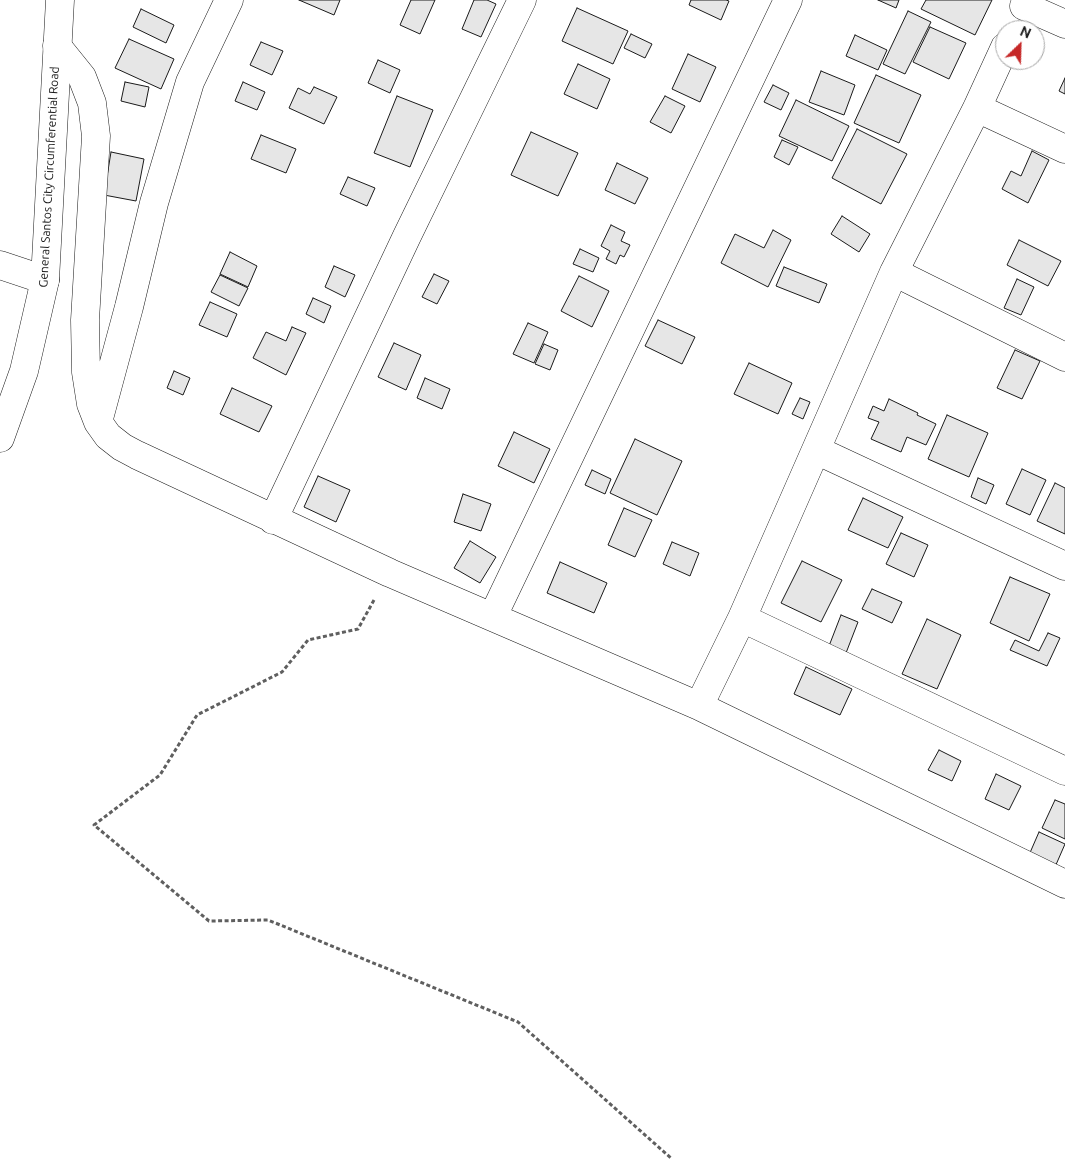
<!DOCTYPE html>
<html>
<head>
<meta charset="utf-8">
<style>
	body { margin:0 }
	#map { position:relative; width:1065px; height:1159px; overflow:hidden; background:#fff; font-family:Ubuntu,sans-serif }
	canvas { display:block }
	.north { position:absolute; left:995px; top:20px; width:50px; height:50px; box-sizing:border-box; background:#fff; border:1px solid #a3a3a3; border-radius:50%; rotate:24deg; font-size:14px; font-weight:700; line-height:20px; text-align:center; color:#1a1a1a }
	.north::after { content:''; display:block; margin:auto; width:18px; height:22px; background:#c62828; clip-path:polygon(50% 0,100% 100%,50% 72%,0 100%) }
</style>
</head>
<body>
<div id="map">
<canvas width="1065" height="1159"></canvas>
<div class="north">N</div>
</div>
<script>
const c = document.querySelector('canvas').getContext('2d');
c.lineJoin = 'round';
function paint(path, color) {
  c.fillStyle = color;
  c.fill(path, 'evenodd');
}
function poly(rows) {
  const path = new Path2D();
  for (const r of rows) {
    path.moveTo(r[0], r[1]);
    for (let i = 2; i < r.length; i += 2) path.lineTo(r[i], r[i + 1]);
  }
  return path;
}
function strokePath(path, color, width, dash) {
  c.strokeStyle = color;
  c.lineWidth = width;
  c.lineCap = dash ? 'butt' : 'round';
  c.setLineDash(dash || []);
  c.stroke(path);
}
function write(font, color, halo, rows, align = 'center') {
  c.font = font + ' Ubuntu,sans-serif';
  c.lineWidth = 4;
  c.setLineDash([]);
  c.textBaseline = 'middle';
  c.strokeStyle = halo;
  c.fillStyle = color;
  for (const [text, x, y, turn = 0] of rows) {
    c.save();
    c.translate(x, y);
    c.rotate((+turn || 0) * Math.PI / 180);
    c.textAlign = isNaN(turn) ? turn : align;
    if (halo) c.strokeText(text, 0, 0);
    c.fillText(text, 0, 0);
    c.restore();
  }
}
const building = poly([
	[299,0,340,0,334,15,299,0],
	[411,0,435,0,420,34,400,25,411,0],
	[474,0,487,0,496,4,481,37,462,29,474,0],
	[691,0,726,0,729,1,721,20,689,5,691,0],
	[878,0,899,0,896,8,878,0],
	[926,0,992,0,975,35,921,9,926,0],
	[577,8,628,31,613,64,562,41,577,8],
	[141,9,174,25,166,43,133,27,141,9],
	[908,11,931,22,905,74,883,64,908,11],
	[930,27,966,43,949,79,913,62,930,27],
	[631,34,652,44,645,58,624,48,631,34],
	[855,35,887,50,878,70,846,56,855,35],
	[129,39,174,59,161,89,115,68,129,39],
	[261,42,283,51,272,75,250,65,261,42],
	[688,54,716,67,700,102,672,89,688,54],
	[378,60,400,70,390,93,368,83,378,60],
	[578,64,610,79,597,109,564,94,578,64],
	[821,71,855,85,844,115,809,102,821,71],
	[876,75,921,95,899,143,854,123,876,75],
	[1065,78,1065,94,1059,91,1065,78],
	[125,82,149,87,145,107,121,101,125,82],
	[243,82,265,92,257,110,235,101,243,82],
	[773,85,789,93,781,110,764,102,773,85],
	[314,87,337,97,324,124,289,108,298,88,310,94,314,87],
	[397,96,433,110,410,167,374,153,397,96],
	[665,96,685,106,671,133,650,122,665,96],
	[796,100,849,126,832,161,779,136,796,100],
	[857,129,907,154,881,204,832,178,857,129],
	[531,132,578,153,558,196,511,175,531,132],
	[261,135,296,149,286,173,251,159,261,135],
	[782,140,798,147,789,165,774,157,782,140],
	[1032,151,1049,160,1028,203,1002,189,1011,171,1021,176,1032,151],
	[111,152,144,159,136,201,104,195,111,152],
	[617,163,648,178,635,204,605,190,617,163],
	[348,177,375,188,367,206,340,194,348,177],
	[842,216,870,234,859,252,831,234,842,216],
	[611,225,625,232,621,241,630,245,624,257,620,255,616,264,606,259,610,251,601,246,611,225],
	[773,230,791,240,768,287,721,263,735,234,764,248,773,230],
	[1019,240,1061,261,1048,286,1007,265,1019,240],
	[580,249,599,258,593,272,573,264,580,249],
	[230,252,257,266,248,287,220,274,230,252],
	[334,266,355,275,345,297,325,287,334,266],
	[784,267,827,284,819,303,776,286,784,267],
	[434,274,449,281,437,304,422,297,434,274],
	[220,275,248,288,239,306,211,292,220,275],
	[579,276,609,291,592,327,561,311,579,276],
	[1017,279,1034,287,1021,315,1004,308,1017,279],
	[313,298,331,306,324,323,306,314,313,298],
	[210,302,237,314,227,337,199,325,210,302],
	[658,320,695,337,682,364,645,346,658,320],
	[528,323,548,332,534,363,513,354,528,323],
	[292,327,306,333,286,375,253,358,266,332,286,341,292,327],
	[394,343,421,355,406,390,378,377,394,343],
	[544,344,558,350,550,370,535,364,544,344],
	[1015,350,1040,361,1022,399,997,388,1015,350],
	[749,363,792,383,778,414,734,394,749,363],
	[174,371,190,378,183,395,167,388,174,371],
	[425,378,450,389,442,409,417,398,425,378],
	[232,388,272,406,259,432,220,414,232,388],
	[800,398,810,402,803,419,792,414,800,398],
	[889,399,918,413,917,415,936,424,926,445,907,437,901,452,871,439,879,422,868,418,873,406,884,411,889,399],
	[947,415,988,433,969,477,928,459,947,415],
	[514,432,550,449,534,483,498,466,514,432],
	[635,439,682,461,657,515,610,493,635,439],
	[1022,469,1046,480,1030,515,1006,504,1022,469],
	[592,470,611,479,605,494,585,485,592,470],
	[318,476,350,490,336,522,304,507,318,476],
	[978,478,994,485,986,504,971,497,978,478],
	[1055,483,1065,488,1065,534,1037,521,1055,483],
	[463,494,491,504,481,531,454,522,463,494],
	[863,498,903,517,888,548,848,530,863,498],
	[624,508,652,520,635,557,608,545,624,508],
	[901,533,928,545,914,577,886,564,901,533],
	[470,541,496,557,480,583,454,568,470,541],
	[672,542,699,553,690,576,663,564,672,542],
	[802,561,842,580,821,622,781,603,802,561],
	[560,562,607,583,594,613,547,593,560,562],
	[1010,577,1050,594,1029,641,990,623,1010,577],
	[872,589,902,602,892,623,862,609,872,589],
	[841,615,858,622,846,653,829,646,841,615],
	[927,619,961,635,937,689,902,674,927,619],
	[1048,633,1060,638,1047,666,1010,650,1015,640,1039,651,1048,633],
	[806,667,852,689,840,715,794,694,806,667],
	[939,750,961,761,952,781,928,770,939,750],
	[996,774,1021,786,1009,810,985,799,996,774],
	[1055,800,1065,804,1065,839,1042,828,1055,800],
	[1039,832,1065,844,1055,867,1029,855,1039,832]
]);
const path = poly([
	[374,600,358,629,308,640,282,672,197,715,160,775,94,825,209,921,268,920,518,1022,672,1159]
]);
const minor = poly([
	[1024,6,1065,24],
	[57,46,82,77,92,103,96,136,85,320,86,372,91,404,98,422,108,436,122,447,137,455,390,573,699,706,1065,884],
	[977,108,1065,149],
	[0,265,45,280],
	[894,272,1065,357],
	[98,422,129,307,154,203,190,82,229,0],
	[816,450,1065,566],
	[273,520,407,236,522,0],
	[493,616,788,0],
	[742,618,1065,771],
	[699,706,742,618,894,272,977,108,1005,47]
]);
const major = poly([
	[0,438,24,371,45,280,60,0]
]);
const streetNames = [
	["General Santos City Circumferential Road",49,177,-87]
];
paint(building, '#e6e6e6');
strokePath(building, '#1a1a1a', 1);
strokePath(minor, '#1a1a1a', 29);
strokePath(major, '#1a1a1a', 29);
strokePath(path, '#5f5f5f', 3, [4, 2.5]);
strokePath(minor, '#fff', 28);
strokePath(major, '#fff', 28);
write('12px', '#1a1a1a', '#fff', streetNames);
</script>
</body>
</html>
